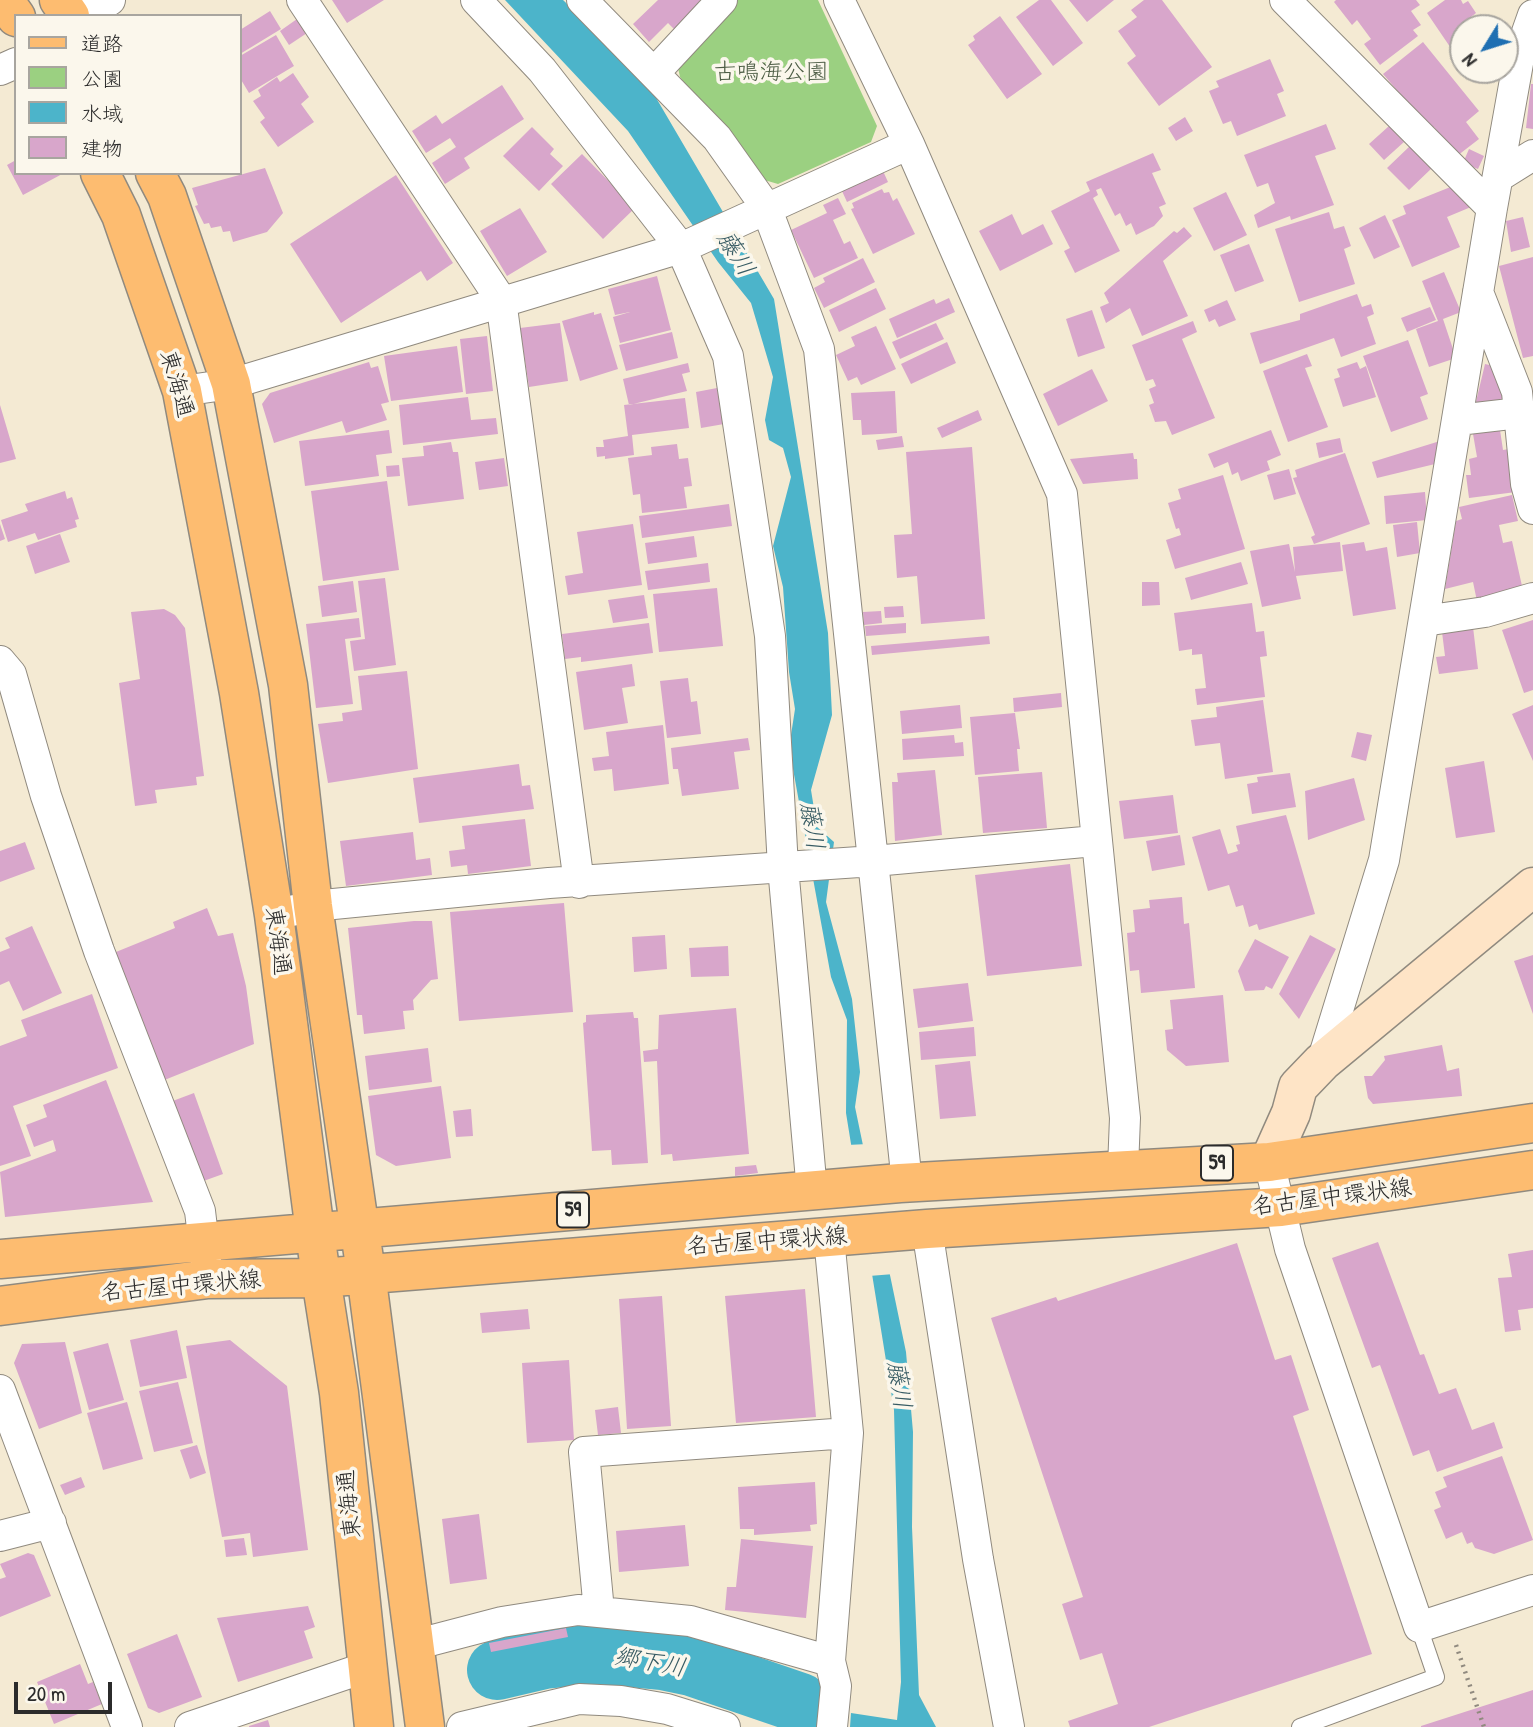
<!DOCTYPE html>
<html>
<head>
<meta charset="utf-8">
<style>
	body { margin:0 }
	#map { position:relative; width:1533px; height:1727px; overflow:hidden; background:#f4ead3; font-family:"Patrick Hand","Klee One",sans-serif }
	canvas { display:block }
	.legend { position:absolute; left:14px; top:14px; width:228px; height:161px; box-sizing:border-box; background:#fbf7ec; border:2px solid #a8a59f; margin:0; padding:9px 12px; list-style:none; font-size:21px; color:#2b2b2b }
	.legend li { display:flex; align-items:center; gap:14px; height:35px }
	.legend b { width:35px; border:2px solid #a8a59f }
	.north { position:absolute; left:1449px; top:14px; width:70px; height:70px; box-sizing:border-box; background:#fbf7ec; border:2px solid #a8a59f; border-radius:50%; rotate:232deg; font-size:19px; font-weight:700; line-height:28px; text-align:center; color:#2b2b2b }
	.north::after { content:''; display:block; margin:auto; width:24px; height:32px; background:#1f6fb2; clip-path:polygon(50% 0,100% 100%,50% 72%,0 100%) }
	.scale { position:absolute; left:14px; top:1682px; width:98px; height:32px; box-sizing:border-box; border:4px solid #2b2b2b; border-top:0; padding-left:9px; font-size:21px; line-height:24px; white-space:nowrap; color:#2b2b2b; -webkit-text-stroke:5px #fbf7ec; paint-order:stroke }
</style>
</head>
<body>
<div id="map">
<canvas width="1533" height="1727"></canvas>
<ul class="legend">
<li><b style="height:9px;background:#fdbc70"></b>道路</li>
<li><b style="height:19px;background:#9bd081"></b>公園</li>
<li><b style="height:19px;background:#4cb4ca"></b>水域</li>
<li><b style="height:19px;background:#d8a6cb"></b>建物</li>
</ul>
<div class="north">N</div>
<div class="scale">20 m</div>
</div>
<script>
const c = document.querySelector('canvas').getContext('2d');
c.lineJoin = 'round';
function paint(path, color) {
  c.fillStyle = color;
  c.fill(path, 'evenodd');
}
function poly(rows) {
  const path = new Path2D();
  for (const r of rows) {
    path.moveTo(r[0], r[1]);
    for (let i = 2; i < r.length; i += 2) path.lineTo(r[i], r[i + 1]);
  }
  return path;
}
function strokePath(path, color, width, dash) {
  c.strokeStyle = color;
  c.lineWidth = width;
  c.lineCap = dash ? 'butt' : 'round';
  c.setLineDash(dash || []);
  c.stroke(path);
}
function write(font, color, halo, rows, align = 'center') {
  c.font = font + ' "Patrick Hand","Klee One",sans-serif';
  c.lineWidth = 7;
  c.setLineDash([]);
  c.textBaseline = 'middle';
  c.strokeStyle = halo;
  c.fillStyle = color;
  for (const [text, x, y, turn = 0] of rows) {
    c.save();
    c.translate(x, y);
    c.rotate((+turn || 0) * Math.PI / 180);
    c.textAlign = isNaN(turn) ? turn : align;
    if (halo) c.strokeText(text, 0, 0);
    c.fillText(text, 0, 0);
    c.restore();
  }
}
const green = poly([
	[734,0,818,0,877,126,871,142,778,184,761,179,680,77,677,63]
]);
const water = poly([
	[505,0,563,0,645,79,774,299,828,633,832,715,811,790,817,827,834,842,826,902,852,999,860,1072,855,1107,906,1352,913,1432,912,1527,919,1695,936,1727,850,1727,851,1713,897,1720,901,1682,894,1410,846,1113,847,1020,831,977,793,769,791,735,795,709,789,672,783,587,773,546,791,477,783,448,769,440,765,420,773,377,751,303,718,262,628,131]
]);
const pier = poly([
	[868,1144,894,1274,869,1276,847,1145]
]);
const river = poly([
	[497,1670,544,1659,597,1654,663,1660,692,1666,800,1703]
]);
const building = poly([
	[332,0,384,0,347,23],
	[658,0,705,0,674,29,668,23,649,42,633,24],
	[1039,0,1051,0,1083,43,1053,66,1016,17],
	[1069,0,1114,0,1087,22],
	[1144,0,1162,0,1212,67,1159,106,1127,63,1136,56,1118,31,1137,17,1131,10],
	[1336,0,1416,0,1420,5,1411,11,1421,25,1413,30,1418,36,1380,65,1364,44,1371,39,1357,20,1352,25,1334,2],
	[1445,0,1461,0,1463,4,1468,1,1476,13,1471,17,1478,28,1463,28,1461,63,1427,13],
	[270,11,281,29,240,54,240,30],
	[1000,16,1042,74,1007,99,968,45,975,40,973,36],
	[297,19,307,33,289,45,280,31],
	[276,35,294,66,249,93,240,78,240,56],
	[1423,42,1479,111,1466,122,1479,139,1457,156,1434,127,1430,129,1383,74],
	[1270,59,1284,91,1277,94,1286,116,1237,136,1231,121,1223,124,1209,91,1219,87,1216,81],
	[293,73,309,97,301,104,314,122,278,147,260,122,265,118,253,101,261,96,258,90,277,77,280,82],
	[1531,84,1533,84,1533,129,1526,128],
	[502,85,524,119,464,158,470,168,445,184,432,163,456,147,450,138,426,153,412,131,436,115,442,124],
	[1185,117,1193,131,1176,141,1168,128],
	[1326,124,1336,149,1315,156,1334,205,1291,220,1290,216,1258,228,1254,215,1275,203,1268,183,1257,187,1244,155],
	[1389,126,1404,142,1384,160,1369,144],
	[532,127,554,149,550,154,563,166,539,191,503,156],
	[1411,145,1432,168,1409,190,1387,168],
	[1469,149,1484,156,1478,169,1463,163],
	[1153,153,1161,170,1152,173,1166,204,1159,207,1163,216,1154,226,1136,235,1131,223,1126,226,1120,213,1115,216,1101,188,1096,190,1098,195,1093,198,1120,251,1075,273,1064,251,1070,248,1051,211,1090,191,1086,182],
	[582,154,635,208,603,239,551,184],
	[16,160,16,173,64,173,23,195,7,165],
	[265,168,283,213,267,232,233,242,230,231,223,232,221,226,211,228,209,223,204,224,195,206,198,205,192,188],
	[883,171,888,182,847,202,842,191],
	[396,175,453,263,427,281,421,271,341,323,290,244],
	[1453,186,1471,207,1447,217,1460,247,1412,267,1392,220,1406,214,1403,206],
	[882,189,884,193,889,192,893,201,897,198,915,234,873,254,851,209,854,208,852,203],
	[1226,192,1247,235,1214,251,1193,208],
	[838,198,846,214,833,220,844,244,850,241,858,258,814,278,791,230,827,213,823,205],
	[520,208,547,252,507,276,480,231],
	[1329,212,1334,229,1344,226,1351,246,1344,249,1355,284,1299,302,1275,229],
	[1012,214,1022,235,1043,224,1053,244,1000,271,979,231],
	[1385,215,1400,247,1374,259,1359,228],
	[1523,217,1530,247,1511,252,1506,221],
	[1184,227,1192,236,1163,261,1188,316,1142,336,1130,308,1106,323,1100,307,1109,303,1104,293,1174,231,1177,233],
	[1249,244,1264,281,1235,292,1220,255],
	[1533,257,1533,356,1523,358,1499,266],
	[863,258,875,282,824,308,814,288,825,282,823,278],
	[1444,272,1461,312,1443,319,1456,358,1429,367,1416,329,1438,321,1422,281],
	[657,276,671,330,620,343,613,317,630,312,615,315,608,289],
	[876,288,886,309,839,332,829,310],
	[1357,294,1362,307,1371,304,1374,314,1367,317,1376,344,1341,357,1334,338,1260,364,1250,333,1300,320,1300,314],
	[949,298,955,312,897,338,889,319,934,299,936,304],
	[1227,300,1236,320,1219,327,1215,319,1209,322,1204,310],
	[1430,307,1436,320,1407,332,1401,318],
	[1092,310,1105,348,1078,357,1066,319],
	[594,312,594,315,601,313,618,369,580,381,562,321],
	[1193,321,1197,332,1182,339,1215,418,1172,435,1166,421,1155,422,1149,405,1154,403,1149,389,1156,386,1153,379,1146,381,1132,345],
	[560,323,568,381,529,387,520,328],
	[936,323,944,339,900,359,892,342],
	[876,326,896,369,861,385,857,377,848,381,836,355,855,346,851,337],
	[672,332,678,358,626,371,619,345],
	[487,336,493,391,466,394,460,339],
	[1408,340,1428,394,1420,397,1428,419,1391,432,1363,356],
	[947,342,956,363,911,384,901,364],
	[457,346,463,392,391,401,384,356],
	[1307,354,1312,366,1305,368,1328,427,1288,442,1263,371],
	[369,362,371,368,378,366,389,402,381,404,387,420,346,433,342,421,274,443,262,404,270,393],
	[1357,362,1360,369,1366,366,1376,397,1343,407,1334,379,1340,377,1337,369],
	[688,363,690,372,682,374,687,391,629,405,623,379],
	[1485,364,1498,367,1504,385,1503,408,1474,410],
	[1092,369,1108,401,1058,426,1043,394],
	[717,388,724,424,701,428,696,392],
	[895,391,897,433,862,435,861,420,853,420,851,393],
	[468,397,471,420,496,418,498,434,403,445,399,405],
	[685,398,689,428,632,435,634,455,605,459,605,456,597,457,596,447,604,447,603,440,628,436,624,405],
	[0,405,16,459,0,463],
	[978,410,982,420,942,438,937,428],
	[389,430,392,453,376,455,379,476,305,486,299,441],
	[1271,430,1281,455,1267,461,1270,470,1241,481,1238,472,1232,475,1228,462,1214,468,1208,454],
	[1500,430,1503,450,1509,449,1516,492,1469,498,1466,475,1471,475,1469,459,1477,457,1473,434],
	[902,436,904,447,878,450,876,440],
	[1340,438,1343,452,1319,458,1316,443],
	[1440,441,1435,464,1377,478,1372,462],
	[451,442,453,452,458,452,464,499,408,506,402,458,424,456,423,446],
	[677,444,679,459,688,458,692,486,684,487,687,508,642,513,640,494,633,495,628,458,652,455,651,447],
	[972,447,985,619,921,624,917,576,897,578,894,535,912,534,906,452],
	[1133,453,1134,459,1137,459,1138,479,1083,484,1070,459],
	[1345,453,1370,524,1314,544,1311,537,1315,535,1293,478,1297,477,1295,470],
	[504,458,508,486,479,490,475,462],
	[399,465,400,476,387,477,386,466],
	[1289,469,1296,494,1274,500,1267,475],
	[1223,475,1245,549,1175,569,1166,540,1181,535,1179,528,1176,529,1168,503,1181,499,1178,489],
	[387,481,399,570,323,581,311,491],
	[65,491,67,499,72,497,79,519,75,520,77,527,38,540,35,533,8,542,1,520,28,511,25,504],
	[1425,492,1427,520,1386,524,1384,496],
	[1512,495,1518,521,1499,525,1503,543,1512,541,1524,595,1478,606,1473,582,1445,589,1456,521,1462,519,1459,507],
	[729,504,732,526,642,538,639,516],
	[1417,522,1420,553,1397,557,1393,525],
	[0,524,5,539,0,541],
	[633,524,642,585,568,595,565,576,583,573,577,532],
	[60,534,70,562,35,574,26,546],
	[694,536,697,557,648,564,645,543],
	[1340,542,1343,571,1296,576,1301,599,1262,607,1250,551,1289,544,1295,572,1293,547],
	[1364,542,1366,551,1387,547,1396,609,1353,616,1342,545],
	[1241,562,1248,584,1191,600,1185,578],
	[708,563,710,582,648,590,645,571],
	[385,578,396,665,354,671,350,641,365,639,358,581],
	[353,581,357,612,322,617,318,586],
	[1142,582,1159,582,1160,605,1142,606],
	[717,588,723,646,659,652,653,594],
	[644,595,648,618,613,623,608,600],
	[1252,603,1256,632,1264,631,1267,656,1260,657,1265,697,1197,705,1195,689,1206,688,1202,654,1192,655,1192,649,1179,651,1174,613],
	[903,606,904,617,885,618,884,607],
	[164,609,175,615,185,628,204,776,196,777,197,785,155,790,157,803,135,806,119,683,140,679,131,612],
	[881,611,882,623,864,625,863,612],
	[359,618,361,637,345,639,353,704,316,708,306,624],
	[1533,620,1533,690,1524,693,1502,630],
	[649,623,653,653,581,662,581,657,565,659,562,634],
	[906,623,906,633,866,636,865,626],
	[1473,627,1478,669,1439,674,1436,657,1445,656,1442,632],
	[989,636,990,644,872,655,871,646],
	[632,664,635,686,622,688,628,723,584,730,576,672],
	[407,671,418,769,328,783,318,724,343,721,342,713,362,710,358,676],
	[688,678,691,702,697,701,701,734,667,738,660,681],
	[1061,693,1062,707,1014,712,1013,698],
	[1263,700,1273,772,1225,779,1220,743,1195,746,1191,720,1217,717,1216,707],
	[960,705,962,728,902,734,900,711],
	[1533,705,1533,761,1512,714],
	[1015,713,1020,749,1017,749,1019,771,975,775,970,717],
	[663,725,669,784,614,791,612,769,594,771,592,758,609,756,606,732],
	[1357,732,1372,735,1366,761,1351,757],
	[954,735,955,743,963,742,964,756,903,760,902,739],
	[748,738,750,750,734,752,739,789,682,796,678,769,673,769,671,748],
	[1484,761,1495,832,1456,838,1445,768],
	[519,764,522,786,530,785,534,809,419,823,413,778],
	[935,770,942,835,895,841,892,782,898,782,897,773],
	[1042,772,1047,828,983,833,978,777],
	[1290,773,1296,807,1252,814,1247,784,1258,782,1257,777],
	[1354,778,1365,820,1308,840,1305,791],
	[1173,795,1178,833,1124,839,1119,801],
	[1286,815,1315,914,1259,930,1257,924,1249,927,1243,905,1236,907,1229,885,1208,891,1192,837,1220,829,1228,854,1238,851,1236,845,1240,844,1236,826],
	[525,819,531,866,468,874,467,865,451,867,449,851,465,849,462,826],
	[413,832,416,860,430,858,432,875,346,886,340,841],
	[1180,835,1185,865,1152,871,1146,841],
	[25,842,35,869,0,882,0,851],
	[1070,864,1082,966,987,976,975,875],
	[1182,897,1184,924,1189,923,1195,988,1141,993,1139,970,1130,971,1127,933,1135,932,1133,910,1150,908,1149,900],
	[564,903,573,1012,459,1021,450,912],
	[207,908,218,936,233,933,246,986,254,1044,162,1081,111,954,175,928,173,922],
	[414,921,432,921,438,979,431,980,413,1000,414,1010,403,1011,405,1029,364,1034,362,1015,357,1015,348,928],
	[32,926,62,993,23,1011,9,981,0,985,0,952,10,948,5,938],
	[665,935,667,969,634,972,632,937],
	[1310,935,1336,949,1299,1019,1279,994],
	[1255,939,1289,957,1272,989,1266,986,1264,990,1245,991,1238,971],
	[728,946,729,976,691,977,689,948],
	[1533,955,1533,1014,1514,961],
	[968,983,973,1021,918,1028,913,989],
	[92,994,118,1068,13,1106,31,1156,0,1166,0,1046,27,1036,21,1020],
	[1223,995,1229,1062,1186,1066,1167,1050,1165,1030,1173,1029,1170,1000],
	[736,1008,749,1154,673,1161,672,1154,661,1155,657,1061,644,1062,643,1051,658,1049,659,1015],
	[633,1012,634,1018,638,1018,648,1163,612,1165,611,1150,592,1151,583,1023,586,1022,586,1015],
	[974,1027,976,1056,921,1060,919,1032],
	[1442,1045,1447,1071,1459,1068,1462,1096,1373,1104,1368,1098,1364,1076,1372,1076,1385,1060,1384,1056],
	[428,1048,432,1082,369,1090,365,1056],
	[970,1061,976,1116,940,1119,935,1065],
	[106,1080,153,1202,5,1217,0,1172,56,1151,53,1140,34,1147,26,1125,47,1117,43,1105],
	[441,1086,451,1158,396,1166,376,1155,368,1096],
	[194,1093,223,1174,198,1183,170,1102],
	[471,1109,473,1136,456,1137,453,1111],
	[756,1165,758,1173,735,1176,735,1167],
	[1378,1242,1420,1355,1424,1354,1439,1394,1456,1388,1472,1430,1494,1422,1503,1448,1437,1472,1429,1450,1413,1456,1380,1365,1372,1368,1332,1258],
	[1237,1243,1275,1360,1291,1355,1309,1410,1293,1416,1372,1654,1149,1727,1070,1727,1068,1721,1118,1704,1102,1653,1080,1660,1062,1604,1083,1597,991,1318,1056,1297,1058,1301],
	[1533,1250,1533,1308,1518,1310,1521,1330,1505,1332,1498,1278,1512,1277,1508,1254],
	[805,1289,816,1417,736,1423,725,1296],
	[662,1296,671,1426,627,1429,619,1299],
	[528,1309,530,1329,482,1333,480,1313],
	[177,1330,187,1378,140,1387,130,1340],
	[230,1340,287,1386,308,1550,253,1557,250,1533,222,1537,186,1346],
	[65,1342,82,1413,39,1429,14,1363,22,1344],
	[108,1343,124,1400,89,1410,73,1352],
	[569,1360,574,1440,527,1443,522,1363],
	[178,1382,193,1443,154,1452,139,1391],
	[127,1402,143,1459,103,1470,87,1413],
	[618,1407,621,1433,598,1435,595,1410],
	[197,1445,206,1473,190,1479,180,1450],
	[1502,1456,1533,1540,1494,1554,1475,1548,1472,1542,1467,1544,1462,1532,1446,1539,1434,1510,1441,1507,1435,1492,1447,1487,1443,1477],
	[81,1477,85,1487,65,1495,60,1485],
	[815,1482,817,1524,810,1525,811,1531,754,1535,754,1529,740,1529,738,1487],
	[479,1514,487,1579,450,1584,442,1519],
	[685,1525,689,1566,619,1572,616,1531],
	[244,1538,247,1555,226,1557,224,1540],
	[741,1539,813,1546,806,1618,725,1610,727,1587,736,1587],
	[28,1553,34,1555,51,1596,0,1617,0,1579,6,1577,0,1564],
	[308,1606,315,1627,304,1631,313,1658,238,1682,217,1618],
	[566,1628,568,1637,491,1652,489,1643],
	[177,1634,202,1697,159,1713,148,1708,127,1654],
	[80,1664,88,1684,93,1682,102,1704,54,1724,37,1682],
	[1533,1690,1533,1727,1421,1727,1421,1726],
	[268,1720,270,1727,249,1727,249,1726]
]);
const path = poly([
	[1456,1645,1484,1727]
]);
const lane = poly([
	[1300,1727,1436,1677,1419,1627]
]);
const street = poly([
	[302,0,501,300,579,883],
	[476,0,542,70,681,248,728,356,770,636,783,867,812,1191],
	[582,0,717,138,766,207,819,349,907,1183],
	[839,0,909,144,1062,494,1125,1118,1123,1168],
	[1285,0,1492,208],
	[85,16,110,0],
	[0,70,16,63],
	[655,72,722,0],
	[1498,177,1533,155],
	[1478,292,1517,392,1526,484,1533,509],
	[182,391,231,384,681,248,909,144],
	[1458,420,1519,413],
	[1424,621,1485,612,1533,598],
	[0,661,11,674,46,796,99,951,200,1211,206,1262],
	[291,911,313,906,549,883,874,861,1095,841],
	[1322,1062,1384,860,1492,208,1520,52,1533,15],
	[1269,1162,1290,1249,1419,1627,1533,1590],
	[927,1229,978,1559,1009,1727],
	[829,1238,848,1433,830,1661,836,1686,832,1727],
	[0,1390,127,1727],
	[0,1536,51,1523],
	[599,1611,584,1452,848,1433],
	[414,1645,502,1622,578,1610,690,1621,830,1661],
	[190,1727,367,1667],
	[462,1727,579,1699,621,1701,667,1709,725,1727]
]);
const secondary = poly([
	[1269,1162,1291,1113,1298,1087,1322,1062,1533,887]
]);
const primary = poly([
	[4,0,16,17],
	[59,0,70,16],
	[100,173,121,215,182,391,239,693,274,915,321,1278,339,1393,374,1727],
	[155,173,167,196,231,384,288,685,313,906,366,1273,425,1727],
	[0,1259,900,1183,1269,1162,1533,1123],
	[0,1306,208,1279,321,1278,927,1229,1281,1207,1533,1170]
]);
const shields = [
	[1217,1163,32],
	[573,1210,32]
];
const shieldNames = [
	["59",1217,1163],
	["59",573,1210]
];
const parkNames = [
	["古鳴海公園",771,73]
];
const streetNames = [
	["東海通",176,384,74],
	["東海通",277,941,82],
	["名古屋中環状線",1332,1198,-7],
	["名古屋中環状線",767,1242,-4],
	["名古屋中環状線",181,1287,-5],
	["東海通",350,1504,-96]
];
const waterNames = [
	["藤川",735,254,58],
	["藤川",811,826,81],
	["藤川",898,1385,81],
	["郷下川",650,1663,10]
];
paint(green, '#9bd081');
paint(water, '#4cb4ca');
paint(pier, '#f4ead3');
strokePath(river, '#4cb4ca', 60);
paint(building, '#d8a6cb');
strokePath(lane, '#908a7f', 18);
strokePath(street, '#908a7f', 32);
strokePath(secondary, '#908a7f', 41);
strokePath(primary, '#908a7f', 41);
strokePath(path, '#908a7f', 4.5, [2, 5]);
strokePath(lane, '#fff', 16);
strokePath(street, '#fff', 30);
strokePath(secondary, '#fee4c6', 38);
strokePath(primary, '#fdbc70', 38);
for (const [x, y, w] of shields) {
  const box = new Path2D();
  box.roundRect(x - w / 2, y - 17.5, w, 35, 5);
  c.fillStyle = '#fbf7ec';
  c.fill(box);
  strokePath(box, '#2b2b2b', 2);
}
write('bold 21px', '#2b2b2b', null, shieldNames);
write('23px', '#4d5d45', '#fbf7ec', parkNames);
write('23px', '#2b2b2b', '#fbf7ec', streetNames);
write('italic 24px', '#375b63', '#fbf7ec', waterNames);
</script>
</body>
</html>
